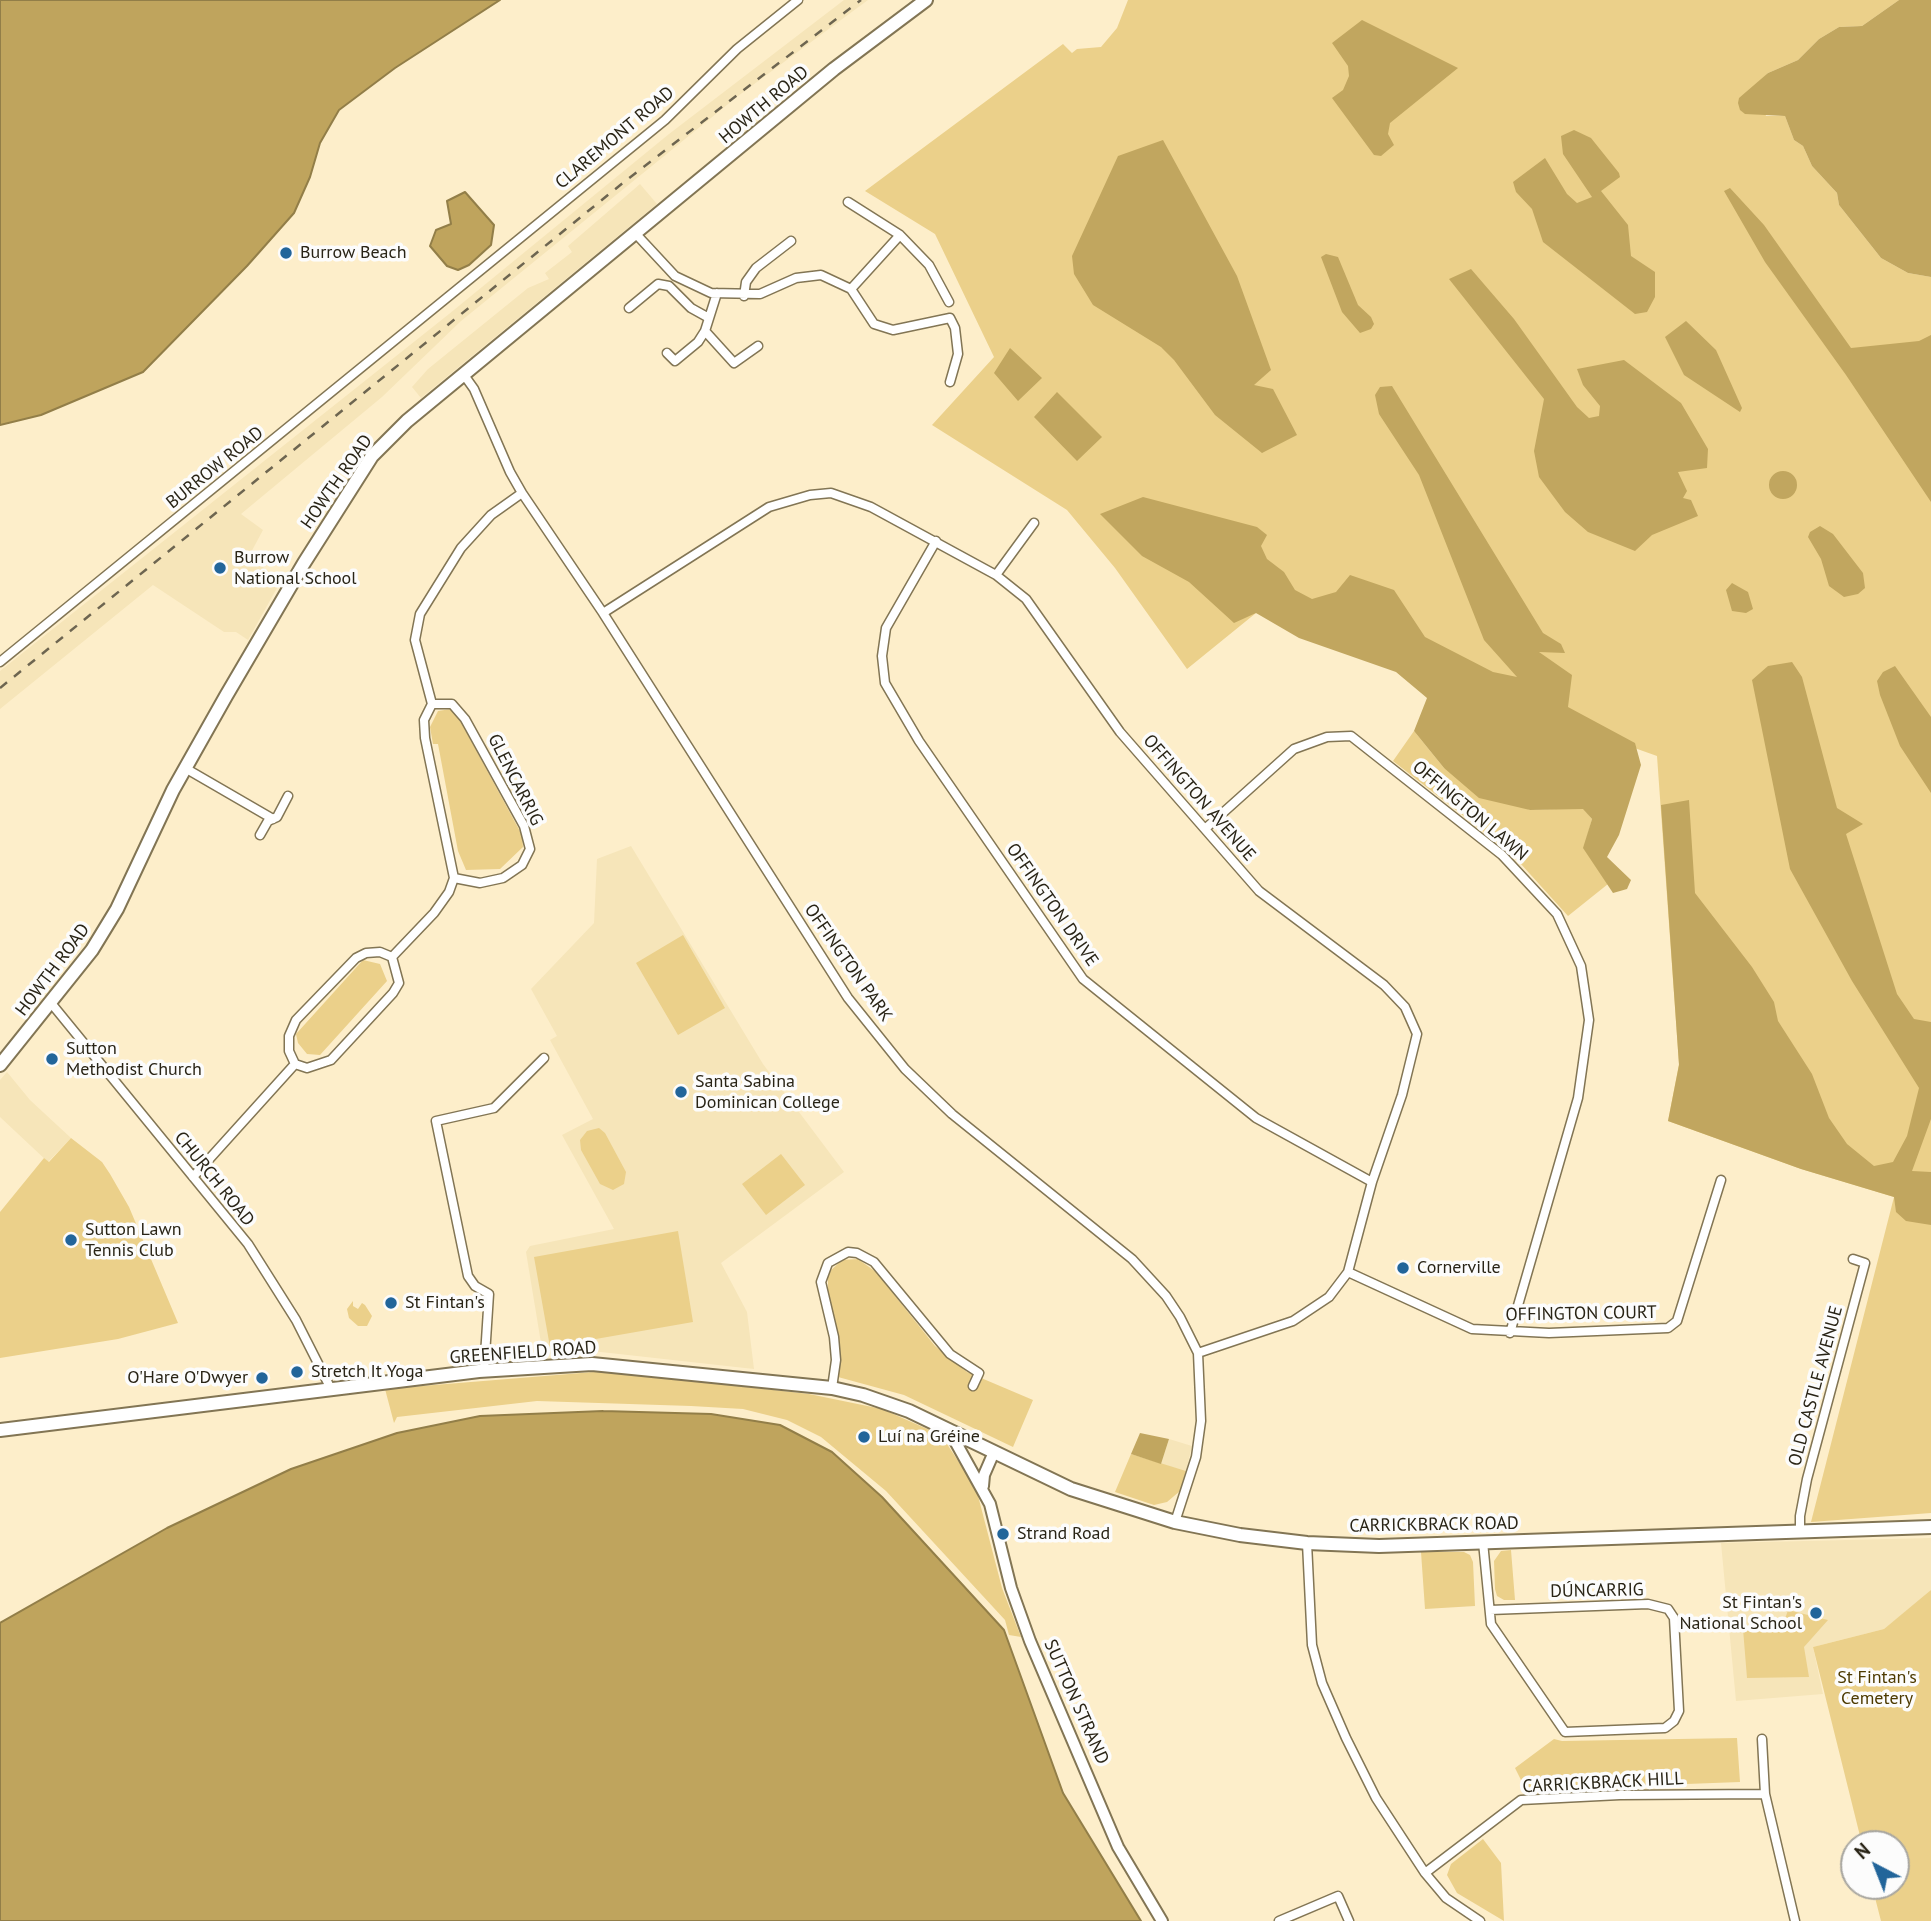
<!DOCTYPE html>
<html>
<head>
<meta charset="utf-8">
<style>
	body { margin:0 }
	#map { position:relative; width:1931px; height:1921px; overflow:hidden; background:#fdeeca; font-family:"PT Sans",sans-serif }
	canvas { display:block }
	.north { position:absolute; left:1840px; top:1830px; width:70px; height:70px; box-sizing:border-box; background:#fcfcfc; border:2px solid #a8a6a0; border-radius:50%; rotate:318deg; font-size:19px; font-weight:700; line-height:28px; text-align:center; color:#292416 }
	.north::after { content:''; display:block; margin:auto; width:24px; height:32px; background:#22659a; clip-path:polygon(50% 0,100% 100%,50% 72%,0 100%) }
</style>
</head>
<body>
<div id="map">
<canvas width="1931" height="1921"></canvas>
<div class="north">N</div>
</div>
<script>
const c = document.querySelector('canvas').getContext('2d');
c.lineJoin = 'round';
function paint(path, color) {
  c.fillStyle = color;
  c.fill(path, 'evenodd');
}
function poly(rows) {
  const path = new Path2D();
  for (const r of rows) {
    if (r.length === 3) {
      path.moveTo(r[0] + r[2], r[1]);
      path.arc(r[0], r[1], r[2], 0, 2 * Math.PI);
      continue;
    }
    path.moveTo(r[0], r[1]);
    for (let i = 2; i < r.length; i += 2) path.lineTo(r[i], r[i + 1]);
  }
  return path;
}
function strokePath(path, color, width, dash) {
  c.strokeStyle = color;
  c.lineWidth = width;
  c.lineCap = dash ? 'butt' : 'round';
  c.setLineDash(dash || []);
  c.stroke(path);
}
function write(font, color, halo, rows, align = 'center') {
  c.font = font + ' "PT Sans",sans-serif';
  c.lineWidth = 7;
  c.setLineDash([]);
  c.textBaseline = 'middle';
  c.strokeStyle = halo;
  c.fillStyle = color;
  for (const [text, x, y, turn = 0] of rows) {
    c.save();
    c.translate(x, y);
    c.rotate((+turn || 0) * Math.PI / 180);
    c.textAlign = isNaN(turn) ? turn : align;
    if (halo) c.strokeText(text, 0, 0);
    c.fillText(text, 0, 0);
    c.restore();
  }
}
const built = poly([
	[844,0,868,0,738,96,461,321,382,397,241,514,263,530,248,558,282,579,248,640,236,632,224,632,153,585,0,709,0,671,449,314,669,134],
	[640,184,657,204,421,398,412,387,428,369,528,288,549,279,545,273,572,252,568,246],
	[631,846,763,1064,844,1172,721,1263,747,1312,754,1369,583,1350,543,1355,526,1252,530,1246,614,1229,562,1135,593,1119,550,1040,557,1036,531,989,594,923,597,859],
	[7,1072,30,1100,71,1138,48,1162,0,1117,0,1080],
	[1169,1439,1192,1446,1186,1471,1161,1464],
	[1931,1538,1931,1590,1926,1596,1884,1629,1813,1647,1823,1694,1736,1701,1721,1543]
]);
const green = poly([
	[1128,0,1899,0,1862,26,1839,27,1819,39,1798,60,1768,73,1756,86,1766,116,1785,116,1794,140,1803,146,1812,166,1837,193,1839,205,1881,258,1908,273,1931,277,1931,1513,1811,1522,1894,1197,1801,1169,1668,1121,1679,1064,1657,756,1256,613,1187,669,1115,568,1067,510,932,425,994,357,935,234,865,191,1063,44,1072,53,1077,49,1101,47,1117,28],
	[451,709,456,713,522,835,523,847,500,869,466,870,458,851,438,744,433,744,430,727,438,711],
	[1414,731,1444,768,1530,810,1583,808,1592,819,1584,848,1608,884,1568,916,1511,853,1393,761],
	[683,935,725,1008,678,1035,636,963],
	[363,960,380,964,387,981,320,1055,307,1054,298,1043,296,1034],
	[599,1128,605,1133,626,1172,624,1184,613,1190,600,1184,581,1150,580,1140,587,1131],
	[71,1138,102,1162,110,1174,129,1207,178,1323,118,1339,0,1358,0,1212,44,1158,49,1162],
	[781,1154,805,1185,766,1215,742,1184],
	[678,1231,693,1322,550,1347,534,1257],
	[858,1259,876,1272,935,1346,967,1372,1033,1400,1013,1447,904,1395,838,1377,838,1342,828,1293,828,1273,842,1260],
	[353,1301,353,1306,358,1309,362,1303,365,1305,372,1316,367,1326,358,1326,349,1318,347,1309],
	[606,1371,809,1394,882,1409,941,1435,976,1488,1002,1588,1021,1637,1009,1635,1005,1620,886,1491,821,1437,787,1420,743,1409,691,1406,537,1401,397,1417,394,1423,385,1389],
	[1131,1454,1186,1471,1180,1491,1167,1502,1154,1505,1115,1492],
	[1511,1550,1515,1600,1504,1600,1497,1596,1495,1589,1494,1561,1501,1551],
	[1421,1552,1464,1552,1470,1555,1473,1562,1475,1606,1425,1609],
	[1931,1590,1931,1921,1881,1921,1872,1886,1896,1886,1896,1844,1862,1844,1813,1647,1884,1629],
	[1788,1610,1828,1620,1804,1647,1809,1677,1747,1678,1743,1629,1763,1628,1766,1617,1784,1622],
	[1737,1738,1740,1782,1526,1790,1515,1768,1554,1739,1562,1741],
	[1483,1839,1501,1863,1504,1921,1457,1893,1447,1875,1451,1864]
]);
const forest = poly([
	[1899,0,1931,0,1931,277,1908,273,1881,258,1839,205,1837,193,1812,166,1803,146,1794,140,1785,116,1745,114,1740,110,1738,103,1739,98,1768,73,1798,60,1819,39,1839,27,1862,26],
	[1362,20,1458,68,1390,123,1388,134,1394,145,1381,156,1374,155,1332,98,1343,90,1349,76,1348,66,1332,43],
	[1574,130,1591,138,1619,173,1620,177,1601,191,1628,225,1631,256,1655,272,1655,297,1647,312,1635,314,1543,242,1532,209,1516,192,1513,182,1545,158,1567,194,1577,203,1592,197,1563,154,1561,136],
	[1163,140,1237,276,1271,370,1254,385,1273,389,1297,435,1262,453,1215,415,1174,360,1161,347,1093,305,1074,274,1072,256,1118,156],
	[1730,188,1764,225,1851,348,1919,341,1931,335,1931,502,1846,375,1765,262,1724,191],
	[1326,254,1338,257,1358,305,1371,317,1374,324,1371,329,1360,333,1342,312,1321,257],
	[1471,269,1514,319,1577,407,1589,418,1599,416,1600,406,1583,385,1577,369,1624,360,1681,403,1708,449,1707,468,1678,472,1687,491,1683,498,1691,500,1698,516,1652,535,1635,551,1588,532,1565,512,1539,477,1534,451,1544,399,1449,279],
	[1686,321,1716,350,1742,408,1740,412,1684,375,1665,337],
	[1010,348,1042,378,1018,401,994,373],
	[1392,386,1543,633,1561,644,1565,653,1539,652,1572,675,1568,707,1635,743,1641,765,1619,835,1607,857,1631,880,1627,889,1613,893,1583,848,1592,819,1583,809,1530,810,1479,798,1444,768,1414,731,1427,698,1396,672,1299,638,1256,613,1234,623,1189,582,1142,556,1100,514,1143,497,1257,527,1267,535,1261,546,1267,559,1284,572,1295,590,1312,599,1336,592,1350,575,1394,590,1425,637,1493,672,1517,677,1484,640,1419,475,1379,414,1375,395,1380,387],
	[1057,392,1102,437,1077,461,1034,417],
	[1783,485,14],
	[1820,526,1833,534,1863,573,1865,588,1858,594,1844,597,1829,586,1821,559,1808,537,1810,532],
	[1732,583,1748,592,1753,609,1746,613,1732,611,1726,590],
	[1792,662,1802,677,1837,808,1863,824,1846,834,1897,994,1914,1019,1931,1022,1931,1119,1912,1171,1931,1172,1931,1225,1906,1221,1896,1212,1894,1197,1801,1169,1668,1121,1679,1065,1661,805,1689,800,1695,893,1752,967,1774,1002,1778,1021,1812,1074,1829,1118,1847,1144,1874,1166,1893,1162,1907,1136,1919,1088,1852,981,1790,869,1752,680,1768,666],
	[1895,666,1931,717,1931,793,1900,746,1880,695,1877,681,1883,672],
	[1140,1433,1169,1439,1161,1464,1131,1454]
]);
const water = poly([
	[0,0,500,0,395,68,339,110,320,143,310,177,294,213,247,266,143,372,41,415,0,425,0,0],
	[465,192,494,225,491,245,469,265,458,270,447,266,430,246,436,230,451,224,447,201,465,192],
	[603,1411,711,1414,780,1425,832,1452,882,1497,1004,1630,1063,1793,1141,1921,0,1921,0,1623,167,1528,291,1469,397,1433,480,1416,603,1411]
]);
const minor = poly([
	[848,202,900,235,929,265,949,302],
	[636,234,675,276,711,293,760,294,796,278,821,275,851,289,874,324,893,330,950,318,955,328,958,354,950,382],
	[851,289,900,235],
	[717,293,705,331,734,363,758,346],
	[744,296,746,282,756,268,791,241],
	[629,308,658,284,669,286,691,308,709,318],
	[667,353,675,361,698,342,705,331],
	[464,375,474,389,510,472,522,493,603,613,848,998,905,1069,952,1114,1132,1259,1166,1296,1180,1317,1198,1353,1201,1421,1196,1457,1175,1522],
	[936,541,886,628,882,656,885,683,919,741,1083,979,1256,1118,1372,1182],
	[996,575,1034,523],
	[603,613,769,507,810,495,831,493,871,507,996,575,1026,599,1120,732,1259,891,1384,985,1405,1007,1417,1034,1402,1095,1372,1182,1348,1272,1329,1297,1293,1321,1198,1353],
	[0,662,665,120,737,49,798,0],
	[432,704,452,704,465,719,524,826,530,849,522,865,503,878,480,883,454,878],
	[185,768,273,819],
	[1206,828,1294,749,1327,737,1351,736,1502,855,1557,914,1581,966,1589,1020,1578,1098,1510,1333],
	[260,835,268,821,277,817,288,796],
	[392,957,434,913,449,892,454,878,425,738,424,720,432,704,415,640,420,614,461,548,491,515,522,493],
	[51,1003,248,1244,296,1320,331,1389],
	[193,1177,295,1064,289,1051,289,1036,296,1020,356,958,366,953,380,952,392,957,399,983,393,993,331,1060,307,1068,295,1064],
	[1348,1272,1472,1329,1549,1333,1668,1328,1677,1321,1721,1180],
	[484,1371,489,1294,475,1286,468,1276,436,1121,494,1108,544,1058],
	[832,1388,836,1360,834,1337,821,1282,828,1263,848,1252,857,1253,874,1262,950,1354,979,1373,973,1386],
	[1800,1531,1800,1516,1807,1479,1865,1263,1853,1259],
	[1483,1542,1491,1624,1565,1732,1665,1728,1674,1721,1679,1711,1674,1618,1668,1609,1648,1604,1490,1610],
	[1307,1543,1312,1645,1322,1683,1346,1738,1376,1798,1425,1873,1446,1898,1480,1921],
	[1762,1739,1765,1794,1795,1921],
	[1425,1873,1521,1800,1620,1795,1765,1794],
	[1279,1921,1338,1896,1349,1921]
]);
const tertiary = poly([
	[957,1434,955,1441,990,1504,1011,1588,1030,1641,1118,1847,1162,1921],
	[983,1486,984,1475,994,1452]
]);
const secondary = poly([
	[0,1065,92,950,117,909,173,790,226,696,304,563,372,456,407,421,834,69,926,0],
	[0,1430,479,1371,592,1364,832,1388,863,1395,909,1411,1071,1489,1175,1522,1240,1535,1307,1543,1379,1546,1931,1527]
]);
const rail = poly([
	[0,688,624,182,861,0]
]);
const markers = [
	[286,253,7,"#22659a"],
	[220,568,7,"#22659a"],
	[52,1059,7,"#22659a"],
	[681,1092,7,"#22659a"],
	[71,1240,7,"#22659a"],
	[1403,1268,7,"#22659a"],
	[391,1303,7,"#22659a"],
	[297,1372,7,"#22659a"],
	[262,1378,7,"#22659a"],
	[864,1437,7,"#22659a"],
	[1003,1534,7,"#22659a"],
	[1816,1613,7,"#22659a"]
];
const streetNames = [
	["HOWTH ROAD",764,105,-40],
	["CLAREMONT ROAD",615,138,-40],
	["BURROW ROAD",215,468,-39],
	["HOWTH ROAD",337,482,-55],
	["GLENCARRIG",515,780,63],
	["OFFINGTON AVENUE",1199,798,49],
	["OFFINGTON LAWN",1470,811,40],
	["OFFINGTON DRIVE",1052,905,55],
	["OFFINGTON PARK",848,963,55],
	["HOWTH ROAD",53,970,-53],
	["CHURCH ROAD",214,1179,51],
	["OFFINGTON COURT",1581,1314,-1],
	["GREENFIELD ROAD",523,1353,-4],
	["OLD CASTLE AVENUE",1816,1386,-75],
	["CARRICKBRACK ROAD",1434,1525,-1],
	["DÚNCARRIG",1597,1591,-1],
	["SUTTON STRAND",1076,1702,66],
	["CARRICKBRACK HILL",1603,1783,-3]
];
const poiNames = [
	["Burrow Beach",300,253],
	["Burrow",234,558],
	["National School",234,579],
	["Sutton",66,1049],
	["Methodist Church",66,1070],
	["Santa Sabina",695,1082],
	["Dominican College",695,1103],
	["Sutton Lawn",85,1230],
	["Tennis Club",85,1251],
	["Cornerville",1417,1268],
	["St Fintan's",405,1303],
	["Stretch It Yoga",311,1372],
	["O'Hare O'Dwyer",248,1378,"right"],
	["Luí na Gréine",878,1437],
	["Strand Road",1017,1534],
	["St Fintan's",1802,1603,"right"],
	["National School",1802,1624,"right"]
];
const parkNames = [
	["St Fintan's",1877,1678],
	["Cemetery",1877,1699]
];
paint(built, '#f6e5b9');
paint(green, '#ebd08a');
paint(forest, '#c1a65f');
paint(water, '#bfa45d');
strokePath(water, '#927e48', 2);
strokePath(minor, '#827554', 11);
strokePath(tertiary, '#827554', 14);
strokePath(secondary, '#827554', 16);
strokePath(minor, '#fff', 8);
strokePath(tertiary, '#fff', 10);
strokePath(secondary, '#fff', 12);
strokePath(rail, '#6d6550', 2.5, [9, 9]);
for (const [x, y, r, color] of markers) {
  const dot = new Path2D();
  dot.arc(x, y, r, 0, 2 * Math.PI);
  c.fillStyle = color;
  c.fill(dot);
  strokePath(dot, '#fcfcfc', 2.5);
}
write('18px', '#292416', '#fcfcfc', streetNames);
write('18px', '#292416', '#fcfcfc', poiNames, 'left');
write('18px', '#4d3a00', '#fcfcfc', parkNames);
</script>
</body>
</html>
